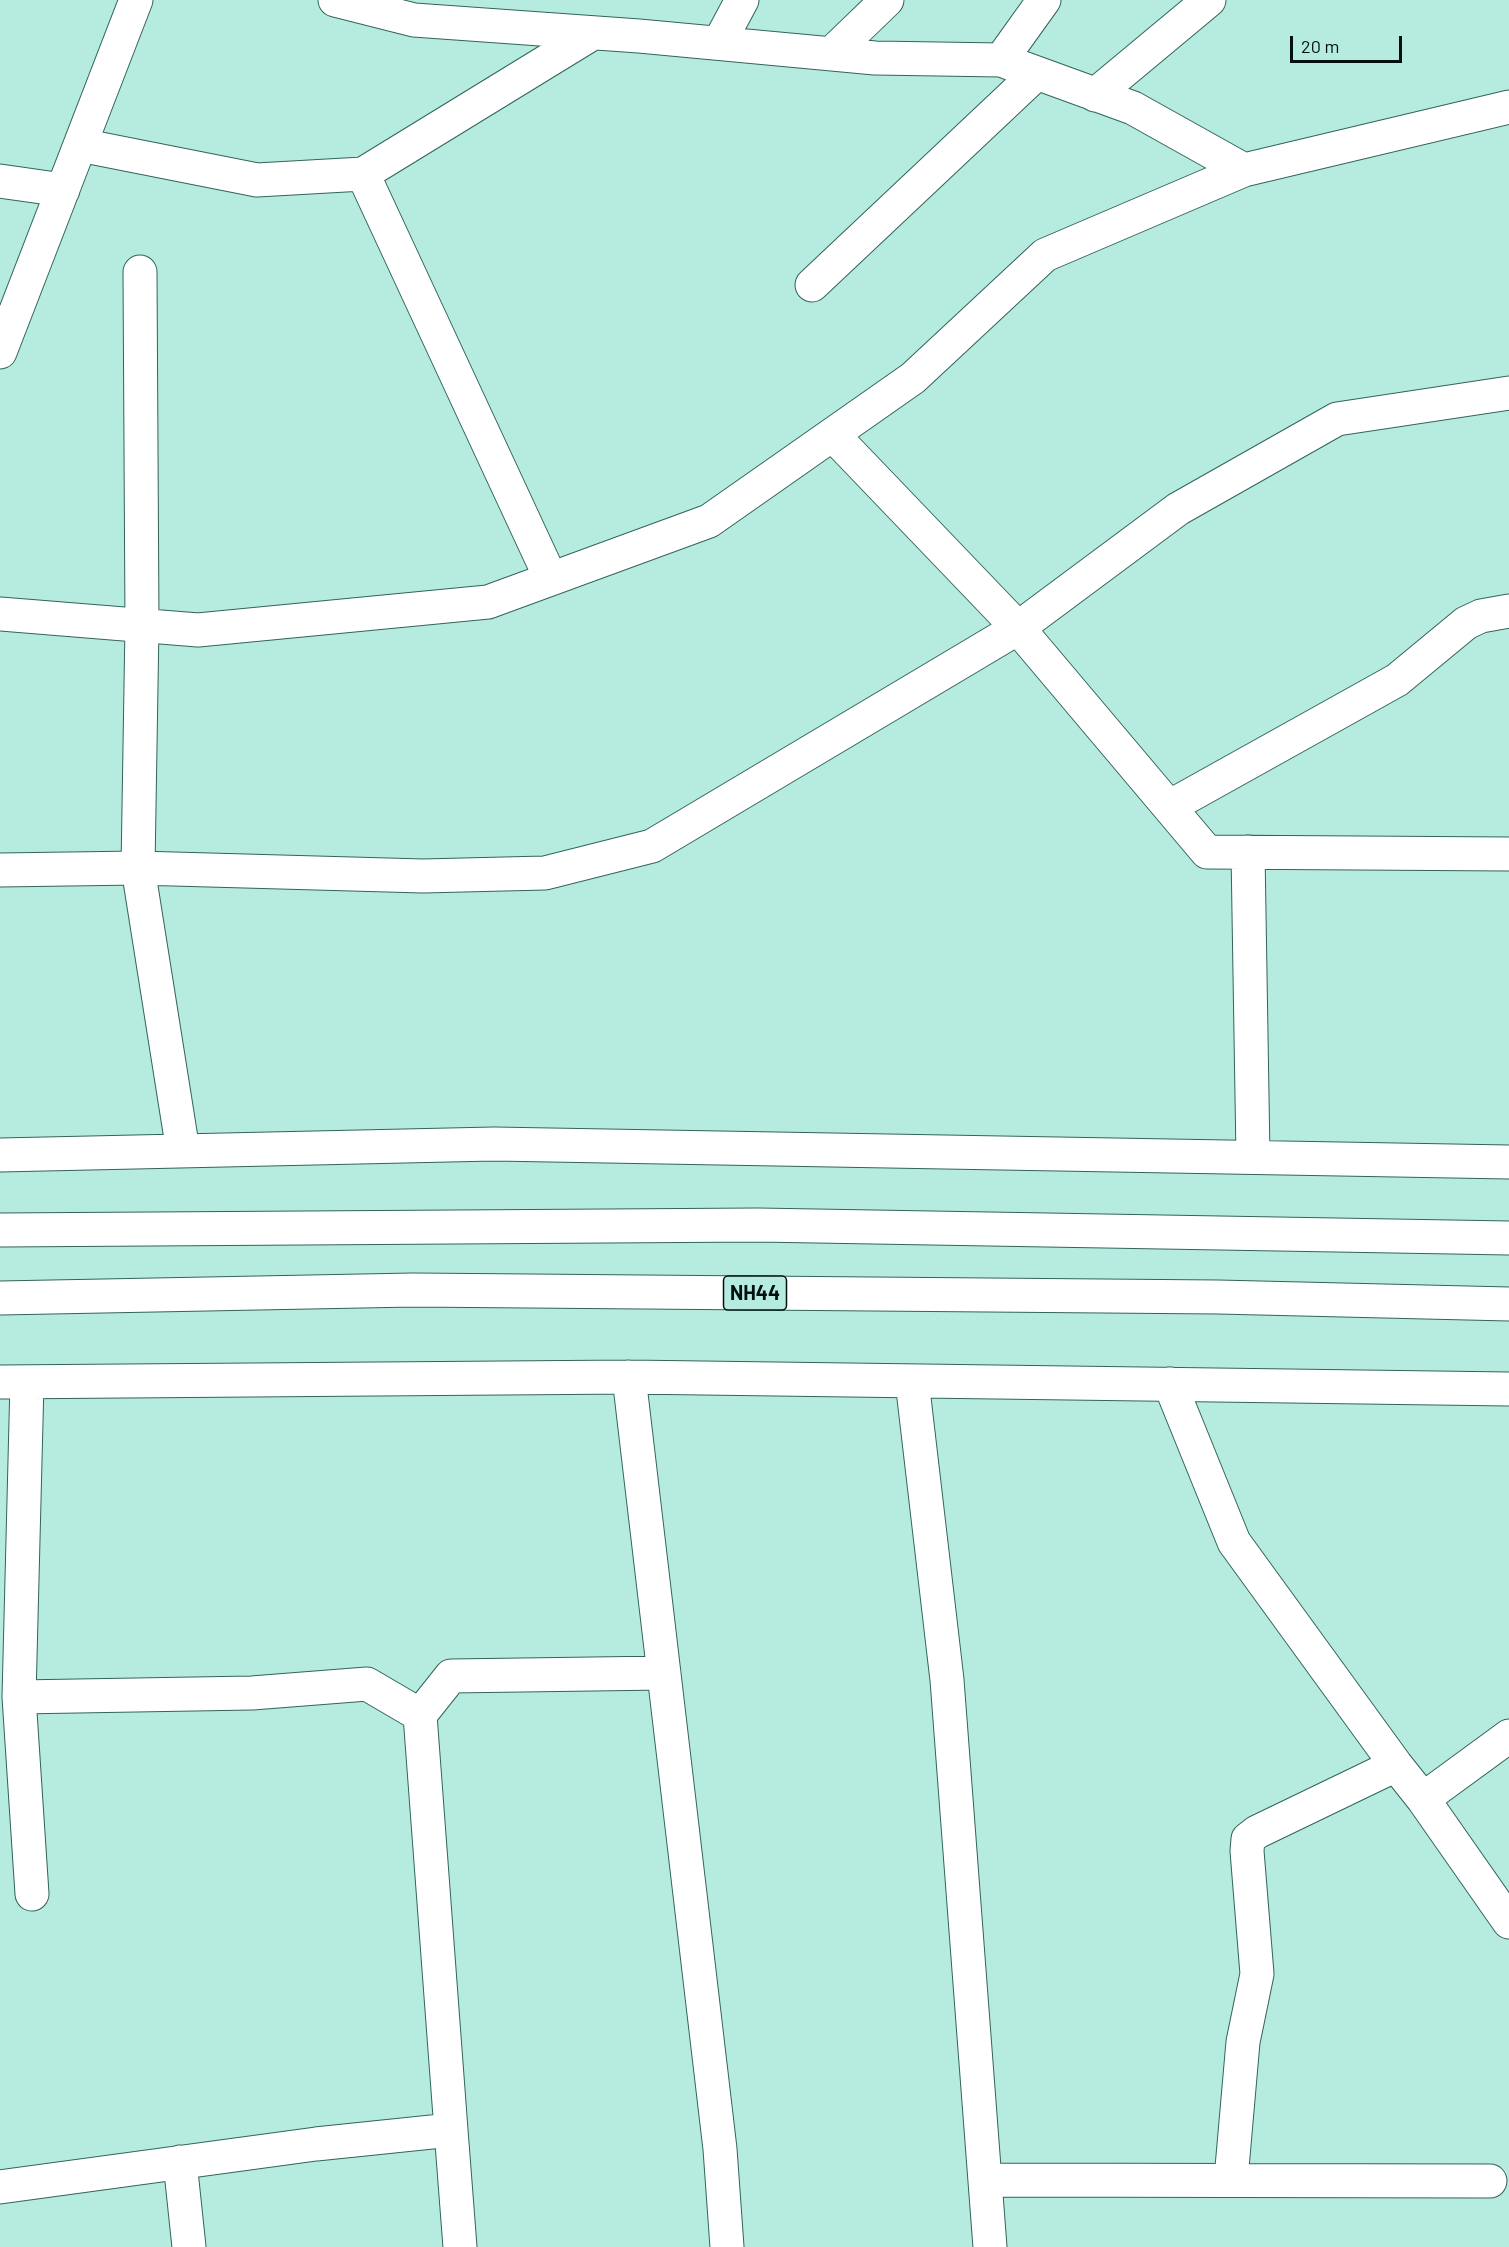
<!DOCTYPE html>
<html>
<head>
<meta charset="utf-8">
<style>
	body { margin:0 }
	#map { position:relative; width:1509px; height:2247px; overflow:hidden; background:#b6ebe0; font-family:Barlow,sans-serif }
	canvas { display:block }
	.scale { position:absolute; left:1290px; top:36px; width:112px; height:27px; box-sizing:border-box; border:3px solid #01120e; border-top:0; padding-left:8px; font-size:18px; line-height:21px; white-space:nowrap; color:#01120e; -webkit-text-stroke:4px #b6ebe0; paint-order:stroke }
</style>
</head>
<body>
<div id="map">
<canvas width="1509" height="2247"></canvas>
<div class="scale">20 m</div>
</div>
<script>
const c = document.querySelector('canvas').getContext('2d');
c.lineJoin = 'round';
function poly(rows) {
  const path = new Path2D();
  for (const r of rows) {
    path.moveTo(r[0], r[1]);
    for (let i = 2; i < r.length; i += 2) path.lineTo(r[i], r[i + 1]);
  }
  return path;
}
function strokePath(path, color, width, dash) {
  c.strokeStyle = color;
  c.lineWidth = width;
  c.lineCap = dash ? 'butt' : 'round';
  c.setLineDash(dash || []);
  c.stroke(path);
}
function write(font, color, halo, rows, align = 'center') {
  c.font = font + ' Barlow,sans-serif';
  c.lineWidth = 6;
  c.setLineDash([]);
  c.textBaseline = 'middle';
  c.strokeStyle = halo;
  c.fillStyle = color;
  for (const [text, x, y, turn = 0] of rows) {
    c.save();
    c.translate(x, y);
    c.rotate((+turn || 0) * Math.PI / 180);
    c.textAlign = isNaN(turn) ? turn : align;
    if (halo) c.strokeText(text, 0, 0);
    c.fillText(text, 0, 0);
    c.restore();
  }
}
const minor = poly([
	[335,0,414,20,639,36,875,58,1001,60,1133,108,1244,170],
	[719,43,742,0],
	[831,54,887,0],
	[1001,60,1044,0],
	[1095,95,1209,0],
	[80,145,257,180,363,174,593,33],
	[363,174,551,579],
	[0,181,63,190],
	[140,272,142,625,138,868,183,1151],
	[812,285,1037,73],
	[0,352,136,0],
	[833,435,1018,628,1207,852,1509,854],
	[0,614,198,630,488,602,709,521,913,378,1045,255,1244,170,1509,107],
	[1169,807,1397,680,1466,623,1481,616,1509,611],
	[1248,852,1253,1157],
	[0,870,138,868,423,876,545,873,652,846,1018,628,1178,509,1337,419,1509,393],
	[0,1155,494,1144,1509,1162],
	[629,1377,720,2149,727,2247],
	[912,1381,947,1680,990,2247],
	[0,1382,629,1377,1509,1389],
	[1170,1384,1234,1542,1396,1765,1423,1799,1509,1922],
	[19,1697,32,1894],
	[420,1715,451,1676,664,1673],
	[1423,1799,1509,1736],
	[451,2130,460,2247],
	[180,2162,189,2247],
	[1231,2179,1243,2042,1257,1974,1247,1851,1248,1839,1257,1832,1396,1765],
	[985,2180,1490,2181],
	[0,2187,316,2144,451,2130,420,1715,367,1684,252,1693,19,1697,27,1382]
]);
const highway = poly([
	[0,1230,758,1225,1509,1238],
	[0,1298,413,1290,1218,1297,1509,1304]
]);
const shields = [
	[755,1293,63]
];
const shieldNames = [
	["NH44",755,1293]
];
strokePath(minor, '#32645a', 35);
strokePath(highway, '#32645a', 35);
strokePath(minor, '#fff', 33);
strokePath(highway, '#fff', 33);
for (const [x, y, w] of shields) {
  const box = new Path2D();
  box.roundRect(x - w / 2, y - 17, w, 34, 4.5);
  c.fillStyle = '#b6ebe0';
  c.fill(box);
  strokePath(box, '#01120e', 1.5);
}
write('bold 20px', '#01120e', null, shieldNames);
</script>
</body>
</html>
